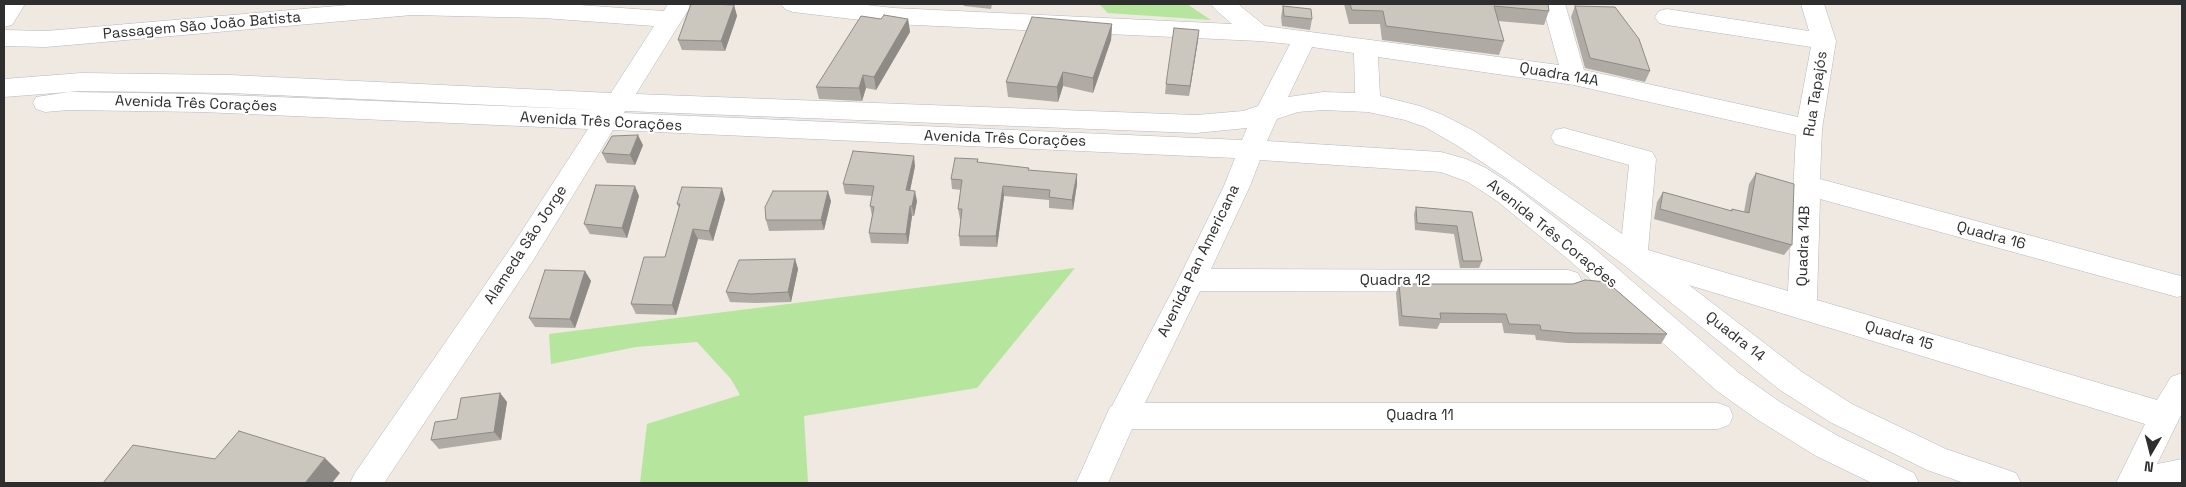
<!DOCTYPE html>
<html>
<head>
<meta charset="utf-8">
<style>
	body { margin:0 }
	#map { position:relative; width:2186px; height:487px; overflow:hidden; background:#efe9e1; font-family:"Space Grotesk",sans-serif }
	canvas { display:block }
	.frame { position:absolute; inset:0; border:5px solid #2e2e2e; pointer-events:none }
	.north { position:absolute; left:2126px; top:427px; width:50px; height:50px; -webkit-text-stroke:4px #fff; paint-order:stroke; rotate:188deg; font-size:14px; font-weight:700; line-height:20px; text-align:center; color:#2e2e2e }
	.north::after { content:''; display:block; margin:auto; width:18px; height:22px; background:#2e2e2e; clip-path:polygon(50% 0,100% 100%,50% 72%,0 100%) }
</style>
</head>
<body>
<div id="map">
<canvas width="2186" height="487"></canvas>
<div class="frame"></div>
<div class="north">N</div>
</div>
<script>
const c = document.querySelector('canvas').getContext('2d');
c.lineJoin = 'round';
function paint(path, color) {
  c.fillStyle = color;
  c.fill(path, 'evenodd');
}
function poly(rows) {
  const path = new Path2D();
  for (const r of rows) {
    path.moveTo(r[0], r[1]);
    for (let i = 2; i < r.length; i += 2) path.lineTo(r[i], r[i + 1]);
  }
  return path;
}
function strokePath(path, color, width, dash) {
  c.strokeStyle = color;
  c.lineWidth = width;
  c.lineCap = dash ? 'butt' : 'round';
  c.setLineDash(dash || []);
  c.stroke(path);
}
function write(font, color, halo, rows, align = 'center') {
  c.font = font + ' "Space Grotesk",sans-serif';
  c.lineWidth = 4;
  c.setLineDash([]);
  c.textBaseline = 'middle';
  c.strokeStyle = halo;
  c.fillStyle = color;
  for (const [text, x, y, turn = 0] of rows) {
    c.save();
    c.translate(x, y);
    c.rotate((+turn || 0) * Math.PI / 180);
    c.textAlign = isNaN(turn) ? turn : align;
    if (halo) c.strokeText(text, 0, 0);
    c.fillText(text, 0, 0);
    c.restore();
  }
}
const green = poly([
	[1099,4,1187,4,1211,20,1108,13],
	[1075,268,977,388,804,416,808,483,640,483,647,424,740,395,731,379,697,342,636,347,551,364,549,334]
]);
const minor = poly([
	[4,4,25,4,12,25,4,27,4,4],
	[360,4,565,4,664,11,668,4,688,4,690,7,636,94,1196,115,1243,111,1258,106,1290,44,1259,41,894,24,793,12,785,9,781,4,857,4,894,8,1232,24,1215,9,1211,4,1238,4,1265,26,1559,65,1542,4,1565,4,1584,70,1798,117,1811,47,1667,25,1659,23,1655,17,1659,11,1667,9,1809,31,1801,4,1824,4,1836,41,1822,129,1820,179,2177,275,2182,276,2182,296,2177,297,1820,199,1817,300,2157,400,2171,377,2182,373,2182,413,2157,464,2182,459,2182,483,2116,483,2145,424,1689,285,1802,372,1852,404,1946,449,2016,473,2021,483,1964,483,1927,470,1830,422,1780,390,1624,265,1506,178,1458,146,1425,127,1405,120,1368,112,1323,110,1298,112,1277,119,1267,141,1441,152,1466,159,1486,168,1515,187,1589,244,1739,373,1780,402,1838,436,1914,473,1919,483,1872,483,1816,456,1758,420,1717,391,1569,260,1497,201,1468,182,1441,172,1260,160,1250,186,1211,269,1568,270,1578,273,1582,281,1578,289,1568,292,1200,291,1145,403,1718,403,1729,407,1733,416,1729,425,1718,429,1132,429,1108,483,1076,483,1110,407,1112,406,1179,278,1224,186,1235,158,613,130,534,259,384,483,350,483,355,473,514,243,588,129,202,112,69,110,45,112,36,109,33,103,36,97,69,92,202,94,600,110,230,93,81,91,4,97,4,79,81,73,230,75,611,93,654,26,543,18,412,15,46,47,4,46,4,30,46,31,360,4],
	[1312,47,1354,53,1355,93,1323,92,1288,97,1312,47],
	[1378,57,1574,85,1796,135,1788,291,1648,250,1656,159,1652,152,1564,128,1555,130,1551,137,1555,144,1629,165,1622,234,1476,132,1443,115,1420,106,1380,96,1378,57],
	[625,111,1196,133,1247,128,1242,140,624,113,625,111]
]);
const wall = poly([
	[963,4,992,4,991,9,964,6],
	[1344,4,1548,4,1549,11,1544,25,1498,21,1504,41,1499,55,1382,40,1380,24,1349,24],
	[734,5,737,16,725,51,682,50,678,40],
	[1283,6,1312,19,1310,30,1282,26,1281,17],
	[1575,6,1650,71,1645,82,1585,68,1571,17],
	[881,19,908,19,910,32,876,90,866,88,862,101,819,99,816,87],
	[1112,24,1111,40,1093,93,1063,86,1058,102,1008,97,1006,82],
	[1198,40,1189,96,1165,94,1166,84],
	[643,145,635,165,607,163,602,153],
	[978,159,978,163,1029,170,1077,184,1073,210,1049,208,1049,200,1004,196,997,247,960,246,959,236,961,219,960,219,958,209,961,190,952,189,951,179],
	[915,166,910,190,917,201,914,216,912,216,908,244,871,243,869,233,872,216,870,206,872,196,845,194,843,184],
	[1756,173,1792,245,1784,255,1654,219,1657,202,1663,192,1731,211,1732,209,1744,212,1749,184],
	[639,196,627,238,590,234,584,224],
	[725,199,713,241,698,239,676,315,636,314,631,304,665,257,679,208,677,204],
	[831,201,824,230,769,231,766,220],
	[1416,207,1472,212,1482,261,1479,268,1460,268,1454,234,1415,230,1414,214],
	[795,259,798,269,791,302,755,303,730,302,726,292],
	[585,271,591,281,575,328,535,327,529,318],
	[1399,284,1667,334,1661,344,1567,343,1536,340,1535,335,1504,333,1502,323,1440,323,1437,329,1399,326,1396,293],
	[500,393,507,402,501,440,439,449,431,440,457,419]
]);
const shadedWall = poly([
	[734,5,737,16,725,51,721,41],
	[908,19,910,32,876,90,874,77],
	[1112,24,1111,40,1093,93,1093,78],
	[1199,30,1198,40,1189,96,1190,86],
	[1063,72,1063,86,1058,102,1057,87],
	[863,75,866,88,862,101,859,88],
	[638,135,643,145,635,165,630,155],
	[914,156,915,166,908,201,906,190],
	[1077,174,1077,184,1073,210,1072,200],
	[635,186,639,196,627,238,622,228],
	[1003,186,1004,196,997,247,996,236],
	[722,188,725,199,713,241,709,231],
	[828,191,831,201,824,230,821,220],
	[915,191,917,201,914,216,912,206],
	[910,206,912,216,908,244,906,234],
	[693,229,698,239,676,315,672,305],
	[795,259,798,269,791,302,788,292],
	[585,271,591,281,575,328,570,319],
	[500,393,507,402,501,440,494,432],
	[325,458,340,473,332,483,305,483]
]);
const building = poly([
	[691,4,713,4,734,5,721,41,678,40,691,4],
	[1350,4,1548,4,1549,11,1494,6,1504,41,1386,26,1383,11,1352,10,1350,4],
	[1283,6,1311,9,1312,19,1284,16,1283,6],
	[1575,6,1615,7,1639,39,1650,71,1590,58,1575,6],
	[884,15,908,19,874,77,863,75,859,88,816,87,861,16,881,19,884,15],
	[1032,17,1112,24,1093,78,1063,72,1057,87,1006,82,1032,17],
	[1174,28,1199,30,1190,86,1166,84,1174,28],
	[638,135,630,155,602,153,612,136,638,135],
	[853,151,914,156,906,190,915,191,912,206,910,206,906,234,869,233,874,207,870,206,874,186,843,184,853,151],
	[955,158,978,159,977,162,1029,168,1028,170,1077,174,1072,200,1049,197,1050,190,1003,186,996,236,959,236,962,209,958,209,962,180,951,179,955,158],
	[1756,173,1794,184,1792,245,1660,209,1663,192,1732,211,1732,209,1749,213,1756,173],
	[596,185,635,186,622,228,584,224,596,185],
	[682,187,722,188,709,231,693,229,672,305,631,304,644,257,665,257,680,204,677,204,682,187],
	[773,191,828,191,821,220,766,220,765,207,773,191],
	[1416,207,1472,212,1482,261,1463,261,1457,226,1417,223,1416,207],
	[795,259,788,292,751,294,726,292,739,260,795,259],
	[545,270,585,271,570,319,529,318,545,270],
	[1585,280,1607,282,1667,334,1573,333,1541,330,1540,325,1509,324,1506,314,1440,313,1441,319,1402,316,1399,284,1573,284,1585,280],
	[500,393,494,432,431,440,435,422,457,419,461,398,500,393],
	[239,431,325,458,305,483,103,483,133,445,215,459,239,431]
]);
const streetNames = [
	["Passagem São João Batista",202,26,-5],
	["Quadra 14A",1559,75,10],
	["Rua Tapajós",1816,94,-81],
	["Avenida Três Corações",196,104,2],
	["Avenida Três Corações",601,122,3],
	["Avenida Três Corações",1005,139,2],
	["Avenida Três Corações",1552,234,39],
	["Quadra 16",1991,236,15],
	["Alameda São Jorge",526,245,-57],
	["Quadra 14B",1804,246,-88],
	["Avenida Pan Americana",1199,261,-64],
	["Quadra 12",1395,281],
	["Quadra 15",1899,336,16],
	["Quadra 14",1735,337,38],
	["Quadra 11",1420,416]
];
paint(green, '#b6e59e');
strokePath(minor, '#b4b7c1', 1);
paint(minor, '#fff');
paint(wall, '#afaba4');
paint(shadedWall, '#8e8b86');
paint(building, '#cbc7bf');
strokePath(building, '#8e8b86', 1);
write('15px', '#2e2e2e', '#fff', streetNames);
</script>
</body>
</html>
